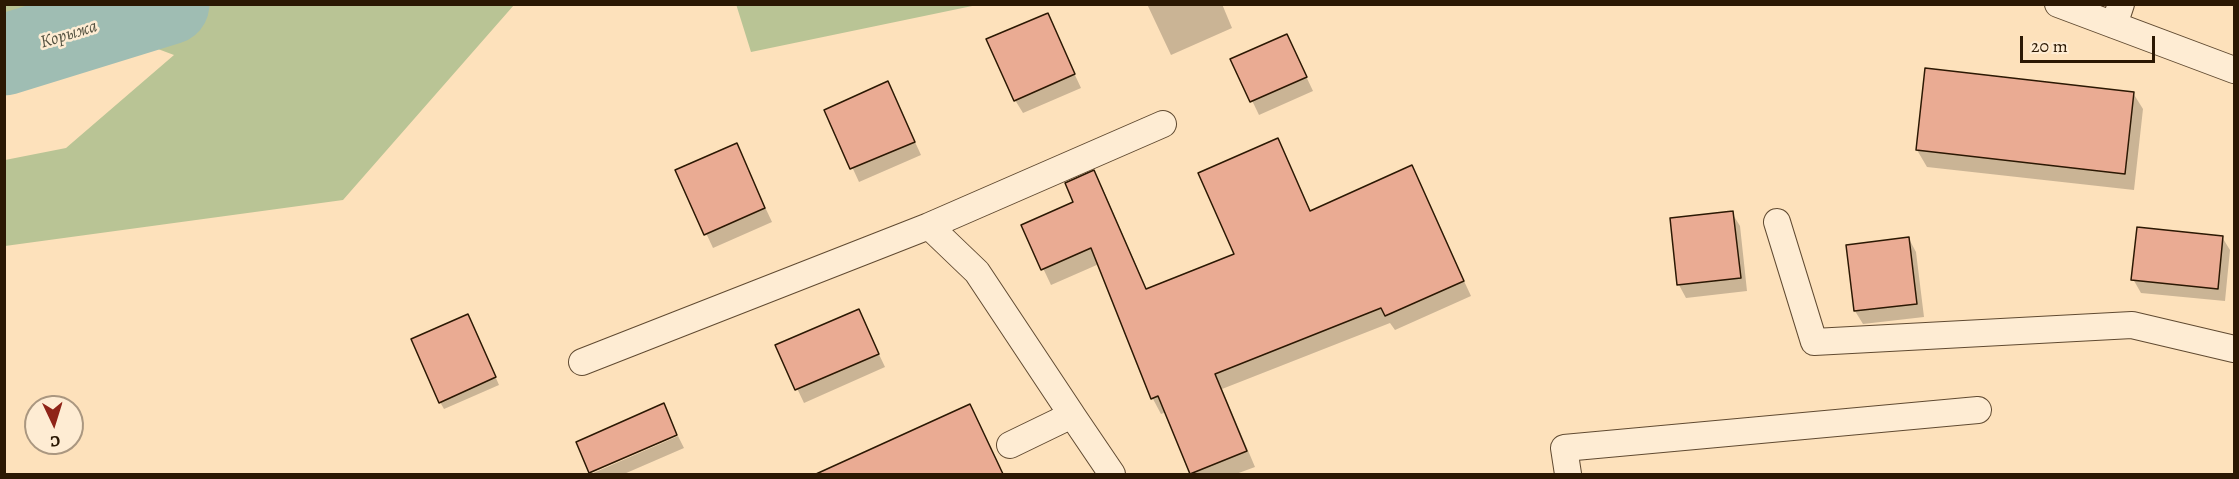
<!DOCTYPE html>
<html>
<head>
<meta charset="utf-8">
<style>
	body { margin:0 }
	#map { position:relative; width:2239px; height:479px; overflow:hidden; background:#fde1bb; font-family:Alegreya,serif }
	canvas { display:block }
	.frame { position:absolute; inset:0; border:6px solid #2b1803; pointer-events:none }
	.north { position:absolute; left:24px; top:395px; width:60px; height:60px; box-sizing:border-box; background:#feecd3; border:2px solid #aa9780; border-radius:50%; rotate:176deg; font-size:16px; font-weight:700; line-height:24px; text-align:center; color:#2b1803 }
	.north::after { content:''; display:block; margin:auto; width:21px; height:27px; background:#8f2418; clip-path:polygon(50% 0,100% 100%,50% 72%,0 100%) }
	.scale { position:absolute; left:2020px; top:36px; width:135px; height:27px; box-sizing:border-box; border:3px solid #2b1803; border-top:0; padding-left:8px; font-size:18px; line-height:21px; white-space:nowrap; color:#2b1803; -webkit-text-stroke:4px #feecd3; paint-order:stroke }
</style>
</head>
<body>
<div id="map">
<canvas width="2239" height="479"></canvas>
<div class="frame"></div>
<div class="north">С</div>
<div class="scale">20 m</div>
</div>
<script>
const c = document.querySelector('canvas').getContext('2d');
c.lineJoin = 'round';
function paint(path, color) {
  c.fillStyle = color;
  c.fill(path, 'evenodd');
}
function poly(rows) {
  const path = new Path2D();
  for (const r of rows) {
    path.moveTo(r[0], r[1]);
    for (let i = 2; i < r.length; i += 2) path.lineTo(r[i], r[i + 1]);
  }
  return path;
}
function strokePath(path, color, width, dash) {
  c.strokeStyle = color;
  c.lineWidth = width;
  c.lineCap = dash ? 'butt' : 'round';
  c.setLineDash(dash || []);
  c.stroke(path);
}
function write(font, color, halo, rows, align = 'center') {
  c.font = font + ' Alegreya,serif';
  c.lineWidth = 5;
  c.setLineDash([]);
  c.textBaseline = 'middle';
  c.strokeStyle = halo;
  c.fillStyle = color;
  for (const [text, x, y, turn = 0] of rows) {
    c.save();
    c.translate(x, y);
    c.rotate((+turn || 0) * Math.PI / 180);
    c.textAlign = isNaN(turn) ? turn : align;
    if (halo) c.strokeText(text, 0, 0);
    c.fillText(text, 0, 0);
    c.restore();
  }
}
const green = poly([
	[736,4,977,4,977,5,751,52],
	[4,5,5,4,514,5,343,200,5,246,5,160,66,148,174,55,75,18,23,66,5,70]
]);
const shadow = poly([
	[1147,4,1222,4,1232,28,1171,55],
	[1047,15,1081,88,1023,113,1015,100],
	[1287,36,1313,91,1259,115,1232,59],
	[888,83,921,155,859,182,826,110],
	[2133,93,2143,109,2134,190,1927,167,1917,150],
	[1277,140,1311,212,1411,167,1471,296,1395,330,1390,323,1222,389,1255,467,1236,474,1192,474,1166,412,1161,414,1153,399,1099,264,1051,285,1023,226,1075,203,1093,172,1102,187,1147,290,1236,255],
	[736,145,772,222,713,248,677,171],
	[1732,213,1740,226,1747,291,1686,298,1679,285],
	[2222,237,2230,250,2225,301,2141,293,2133,279],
	[1909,239,1916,252,1924,317,1863,324,1855,311],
	[858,310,885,367,804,403,777,346],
	[472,323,499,385,444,409,440,402],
	[969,406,1003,474,820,474],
	[678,436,684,448,624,474,591,474]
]);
const river = poly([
	[4,55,169,4]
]);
const building = poly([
	[1048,13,1075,74,1014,101,986,39,1048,13],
	[1287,34,1307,77,1250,102,1230,59,1287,34],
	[1925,68,2134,92,2125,174,1916,150,1925,68],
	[888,81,915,142,850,169,824,110,888,81],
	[1278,138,1310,211,1412,165,1464,281,1385,316,1381,308,1215,374,1247,451,1190,474,1158,396,1151,399,1091,248,1041,270,1021,225,1073,202,1065,183,1094,170,1146,289,1234,254,1198,173,1278,138],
	[737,143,765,208,704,235,675,170,737,143],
	[1733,211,1741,278,1677,285,1670,218,1733,211],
	[2137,227,2223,236,2218,289,2131,280,2137,227],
	[1909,237,1917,304,1854,311,1846,245,1909,237],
	[859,309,879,354,795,390,775,345,859,309],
	[468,314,496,377,439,403,411,339,468,314],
	[664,403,677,435,589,473,576,442,664,403],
	[970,404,1003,474,816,474,970,404]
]);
const service = poly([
	[2058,4,2234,70],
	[2114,25,2121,4],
	[1777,222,1814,342,2132,325,2234,349],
	[929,226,1163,124],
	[582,362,929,226,977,272,1072,415],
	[1010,445,1072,415,1112,474],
	[1568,474,1564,448,1978,410]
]);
const waterNames = [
	["Корыжа",69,35,-17]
];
paint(green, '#b9c495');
paint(shadow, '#0003');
strokePath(river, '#9fbdb3', 81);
paint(building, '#eaab93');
strokePath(building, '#2b1803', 1.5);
strokePath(service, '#604a31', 28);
strokePath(service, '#feecd3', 26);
write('italic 18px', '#545241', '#feecd3', waterNames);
</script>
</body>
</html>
